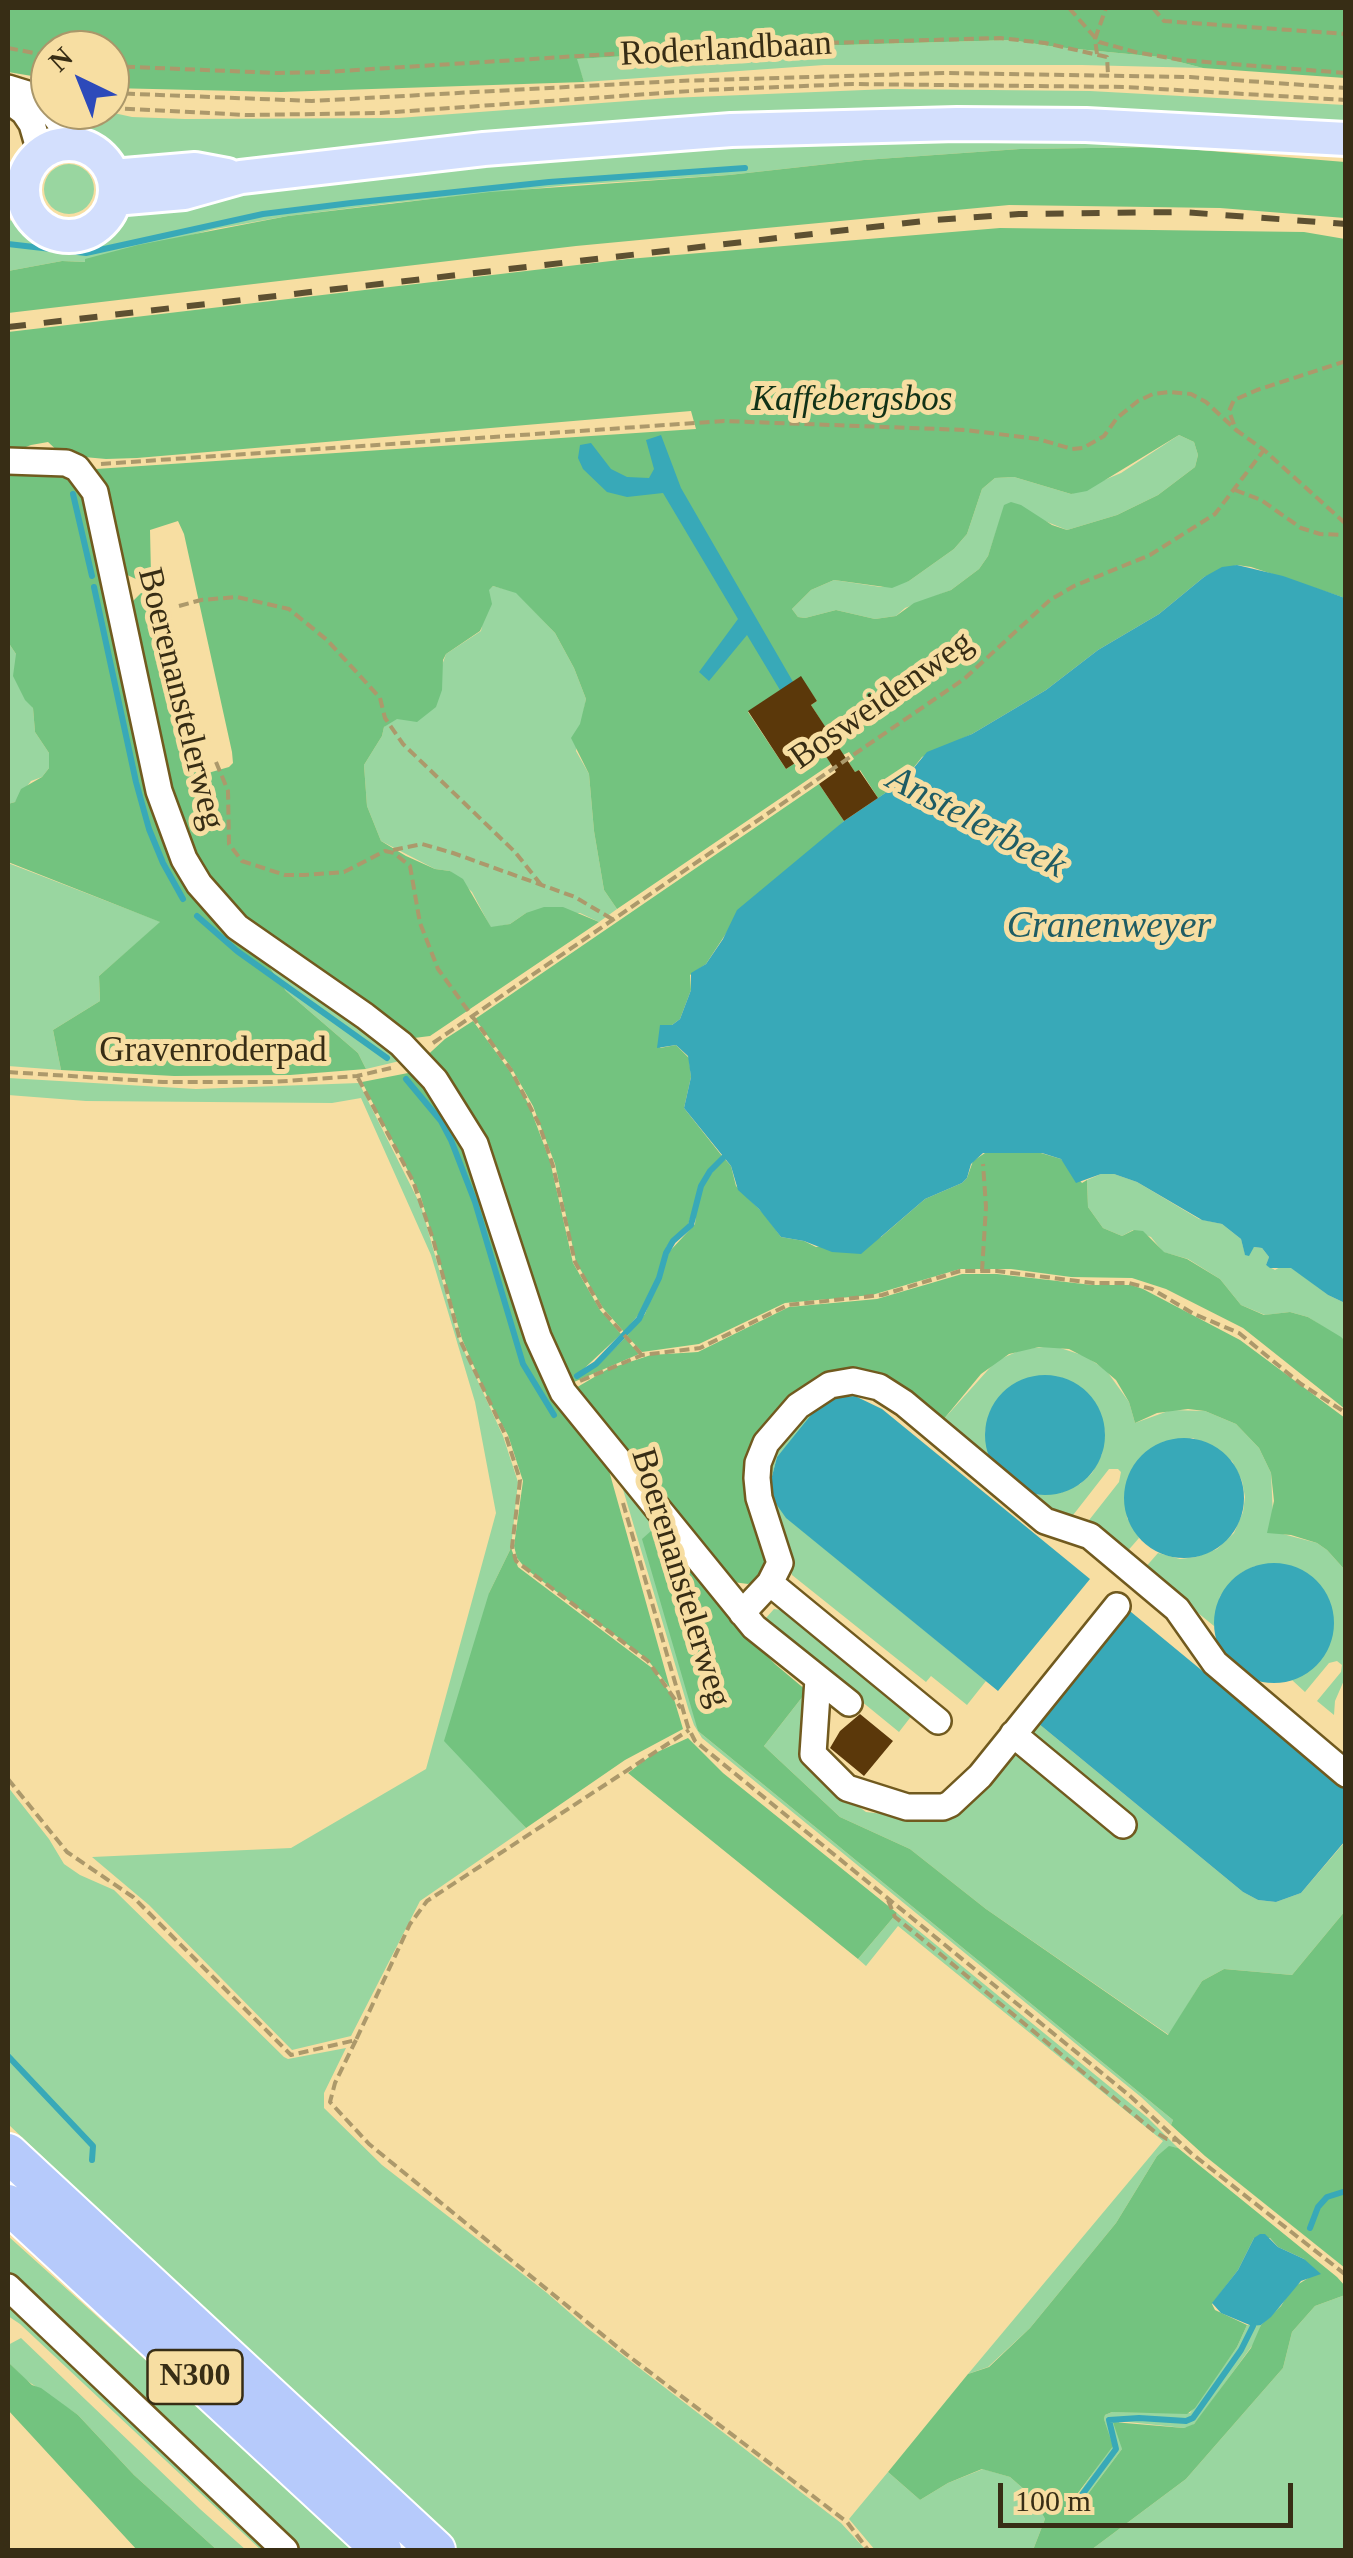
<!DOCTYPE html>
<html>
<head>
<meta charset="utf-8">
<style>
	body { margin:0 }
	#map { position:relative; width:1353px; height:2558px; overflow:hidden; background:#f7dea2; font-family:Georgia,serif }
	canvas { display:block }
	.frame { position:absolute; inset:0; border:10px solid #372d15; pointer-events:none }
	.north { position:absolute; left:30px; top:30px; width:100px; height:100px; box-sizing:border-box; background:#f7dea2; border:2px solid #aa976a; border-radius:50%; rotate:317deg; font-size:28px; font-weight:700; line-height:40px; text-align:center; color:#372d15 }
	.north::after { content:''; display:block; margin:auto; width:35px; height:45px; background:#2d4aba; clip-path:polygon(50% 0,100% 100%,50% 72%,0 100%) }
	.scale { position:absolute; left:998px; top:2483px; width:295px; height:45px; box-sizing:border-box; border:5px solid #372d15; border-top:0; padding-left:12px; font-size:30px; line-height:35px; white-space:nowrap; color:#372d15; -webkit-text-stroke:8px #f7dea2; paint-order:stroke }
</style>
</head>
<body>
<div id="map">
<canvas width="1353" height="2558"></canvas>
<div class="frame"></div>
<div class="north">N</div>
<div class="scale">100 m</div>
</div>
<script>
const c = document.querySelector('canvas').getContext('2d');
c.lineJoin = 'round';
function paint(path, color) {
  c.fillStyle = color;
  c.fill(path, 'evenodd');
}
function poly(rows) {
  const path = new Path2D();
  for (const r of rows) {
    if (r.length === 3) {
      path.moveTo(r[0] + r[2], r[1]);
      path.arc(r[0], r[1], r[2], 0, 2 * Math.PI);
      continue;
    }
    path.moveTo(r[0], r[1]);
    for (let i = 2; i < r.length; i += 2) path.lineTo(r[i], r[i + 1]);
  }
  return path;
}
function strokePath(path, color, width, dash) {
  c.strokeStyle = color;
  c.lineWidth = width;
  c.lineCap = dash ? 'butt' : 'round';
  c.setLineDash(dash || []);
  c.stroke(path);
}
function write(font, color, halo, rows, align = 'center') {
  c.font = font + ' Georgia,serif';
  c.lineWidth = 10;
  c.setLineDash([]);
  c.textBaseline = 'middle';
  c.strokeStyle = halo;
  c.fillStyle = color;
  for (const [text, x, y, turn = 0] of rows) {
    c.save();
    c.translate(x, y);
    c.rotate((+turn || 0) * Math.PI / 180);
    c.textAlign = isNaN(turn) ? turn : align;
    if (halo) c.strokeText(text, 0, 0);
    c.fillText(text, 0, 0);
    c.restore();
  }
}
const green = poly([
	[1011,40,1056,47,1160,57,1203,68,1082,65,824,65,584,82,576,59,776,47],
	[889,89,1090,91,1345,105,1346,128,1208,118,226,164,118,162,97,143,83,137,59,110,100,110,132,117,185,119,398,118,669,98],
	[1036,137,1162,147,1020,149,864,160,729,175,570,185,392,203,288,216,215,229,86,262,62,261,8,271,8,220,21,222,49,239,73,242,96,235,118,213,134,204,599,150],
	[69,189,25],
	[1179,435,1194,442,1198,455,1195,467,1158,495,1117,515,1067,530,1005,505,988,556,979,569,951,590,905,608,896,616,875,619,836,610,805,618,798,617,792,609,811,590,834,580,881,587,909,581,954,549,967,534,982,489,995,478,1014,477,1071,494,1121,473],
	[493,586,516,592,555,633,574,668,586,699,576,751,589,774,594,831,604,890,617,909,599,922,580,913,526,913,510,924,491,928,472,892,450,871,435,869,381,841,367,806,364,765,382,736,384,727,442,676,441,668,446,654,481,631,488,590],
	[8,642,16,654,33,708,35,732,49,753,49,768,42,777,31,781,15,802,8,804],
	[8,863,161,922,99,976,100,1001,53,1030,61,1070,8,1066],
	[255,946,404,1060,366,1069,358,1053,286,991],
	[8,1078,196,1089,359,1083,421,1206,459,1340,503,1436,518,1482,511,1548,489,1593,508,1808,526,1828,420,1901,351,2036,292,2050,149,1905,92,1857,291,1848,426,1769,496,1513,475,1402,431,1255,361,1098,332,1103,86,1101,8,1095],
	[1101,1174,1114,1174,1137,1182,1199,1219,1222,1224,1241,1239,1245,1254,1254,1247,1262,1248,1269,1257,1266,1265,1275,1270,1282,1266,1291,1267,1328,1295,1345,1303,1345,1341,1308,1317,1290,1312,1265,1315,1241,1305,1220,1279,1188,1259,1163,1252,1151,1237,1133,1230,1122,1236,1103,1228,1088,1207,1087,1180],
	[1054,1346,1085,1356,1106,1370,1129,1402,1135,1423,1171,1410,1205,1411,1236,1424,1259,1448,1271,1473,1273,1516,1279,1533,1317,1543,1327,1550,1345,1570,1345,1678,1335,1701,1334,1715,1317,1701,1341,1672,1342,1665,1337,1661,1329,1663,1305,1692,1292,1680,1318,1663,1332,1636,1333,1620,1328,1598,1308,1574,1278,1564,1255,1566,1241,1573,1220,1596,1214,1626,1144,1569,1158,1553,1180,1559,1196,1557,1217,1549,1234,1533,1243,1512,1245,1497,1242,1481,1232,1461,1193,1438,1163,1442,1143,1455,1133,1467,1125,1488,1127,1518,1139,1538,1125,1554,1086,1524,1119,1482,1121,1472,1118,1469,1109,1469,1070,1519,1040,1507,1017,1489,1038,1495,1060,1493,1080,1484,1092,1473,1102,1454,1105,1431,1095,1403,1080,1387,1060,1377,1037,1376,1023,1380,1004,1392,991,1410,985,1431,994,1467,943,1420,996,1361,1023,1349],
	[833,1398,823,1404,777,1457,770,1484,775,1501,787,1518,986,1681,967,1705,931,1676,926,1682,792,1575,767,1497,772,1451,821,1399],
	[619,1476,660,1523,698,1731,1173,2120,1171,2125,1141,2097,702,1738,694,1725,689,1711],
	[774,1609,781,1610,913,1714,899,1732,768,1625,766,1618],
	[807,1691,804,1766,866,1812,927,1819,1007,1758,1016,1753,1024,1754,1036,1760,1128,1837,1138,1822,1024,1730,1033,1719,1243,1892,1258,1900,1276,1902,1301,1893,1344,1843,1345,1911,1292,1975,1224,1969,1202,1981,1169,2035,986,1909,910,1849,840,1817,764,1746],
	[8,1787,49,1839,64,1864,80,1875,114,1890,284,2057,288,2059,346,2048,324,2093,324,2108,382,2165,547,2293,586,2327,841,2523,866,2550,457,2550,8,2124],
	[897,1913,1148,2118,1178,2148,1169,2147,1157,2156,1116,2223,1030,2328,988,2367,968,2374,1163,2141,898,1926,866,1966,858,1959],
	[8,2236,356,2550,301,2550,167,2429,8,2274],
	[1345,2295,1345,2550,1091,2550,1186,2479,1283,2368,1292,2332,1315,2306],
	[8,2304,145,2435,270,2550,261,2550,20,2324,8,2316],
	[1247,2325,1261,2325,1257,2339,1201,2416,1192,2426,1184,2428,1119,2421,1122,2449,1076,2510,1071,2511,1069,2507,1112,2446,1104,2419,1105,2415,1112,2412,1190,2413,1237,2347],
	[21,2338,200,2509,246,2550,217,2550,134,2475,78,2415,26,2380,8,2362,8,2345],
	[983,2469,1010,2477,1034,2498,1045,2519,1033,2550,875,2550,849,2519,888,2472,920,2500,948,2483]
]);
const forest = poly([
	[8,8,1345,8,1345,78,1203,68,1160,57,1056,47,1011,40,776,47,577,59,584,82,281,92,110,88,110,50,50,50,50,79,8,72],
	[1162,147,1345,162,1345,218,1220,208,1009,205,576,246,8,313,8,271,62,261,85,262,85,259,138,245,288,216,490,192,729,175,864,160,1020,149],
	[1000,228,1304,232,1345,239,1345,598,1251,567,1237,565,1204,577,1159,614,1098,650,1046,690,972,734,922,757,903,781,878,798,860,770,855,772,849,763,854,759,849,752,843,755,811,705,817,701,800,677,748,712,786,769,820,747,831,764,617,909,604,890,594,831,589,774,571,738,580,724,586,699,574,668,555,633,516,593,493,586,489,590,492,604,480,631,446,654,443,660,442,690,436,707,417,722,397,719,384,727,382,736,364,765,367,806,381,841,406,856,435,869,450,871,463,879,491,927,510,924,526,913,544,907,563,907,599,922,430,1036,406,1039,250,926,204,878,177,824,129,605,141,593,149,591,160,598,163,626,195,770,201,775,229,767,233,763,232,752,184,534,178,521,150,530,151,575,138,580,123,573,118,565,96,469,696,429,691,411,137,458,106,459,62,455,48,442,31,445,8,454,8,332,628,259],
	[1179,435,1194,442,1198,455,1195,467,1158,495,1117,515,1067,530,1052,525,1021,505,1011,502,1004,505,988,556,979,569,951,590,914,603,896,616,875,619,836,610,805,618,798,617,792,609,811,590,834,580,892,588,909,581,954,549,967,534,982,489,995,478,1014,477,1071,494,1087,491],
	[8,469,56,469,83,487,156,803,286,991,358,1053,366,1069,290,1075,174,1076,61,1070,53,1030,100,1001,99,976,160,922,8,862,8,804,15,802,21,789,42,777,49,768,49,753,35,732,33,708,25,700,13,676,16,654,8,642],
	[819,784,844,821,727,932,706,964,690,975,691,990,680,1019,672,1025,660,1048,676,1045,689,1058,691,1077,684,1108,722,1156,703,1179,688,1225,667,1246,656,1280,639,1314,624,1332,603,1308,576,1262,555,1164,533,1106,511,1067,475,1019],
	[473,1021,509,1070,529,1105,550,1161,573,1263,600,1310,621,1334,575,1377,597,1366,625,1338,639,1354,567,1385,608,1467,670,1688,647,1659,526,1569,517,1558,514,1546,523,1481,508,1435,490,1403,462,1339,420,1194,362,1082,408,1073,445,1039],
	[988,1151,1041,1153,1061,1159,1082,1183,1087,1180,1088,1207,1103,1228,1122,1236,1134,1230,1143,1231,1164,1252,1187,1259,1220,1279,1241,1305,1264,1315,1290,1312,1308,1317,1341,1337,1345,1341,1345,1409,1243,1328,1166,1289,1132,1278,1071,1277,1011,1269,960,1269,872,1295,785,1303,699,1344,642,1352,627,1336,645,1314,669,1252,695,1224,697,1203,705,1181,724,1158,731,1166,736,1186,765,1215,781,1237,804,1241,816,1247,881,1237,925,1199,962,1183,967,1178,973,1161],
	[962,1274,997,1274,1092,1285,1131,1285,1143,1289,1240,1340,1345,1418,1345,1570,1327,1550,1317,1543,1291,1535,1267,1533,1274,1501,1271,1473,1259,1448,1236,1424,1205,1411,1188,1409,1157,1413,1135,1423,1129,1402,1116,1380,1096,1363,1069,1349,1039,1347,1009,1354,981,1374,943,1420,821,1377,806,1385,754,1444,770,1560,764,1575,748,1584,733,1582,738,1626,775,1664,807,1691,764,1746,840,1817,910,1849,986,1909,1168,2035,1202,1981,1224,1969,1292,1975,1345,1911,1345,2268,1205,2156,1171,2125,1173,2120,698,1731,642,1539,660,1523,574,1389,608,1369,651,1355,698,1352,789,1307,877,1299],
	[511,1548,518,1567,652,1668,674,1699,683,1729,625,1760,526,1828,444,1741,489,1593],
	[688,1738,723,1773,897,1913,858,1959,628,1773,653,1754],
	[1169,2146,1178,2148,1337,2277,1345,2286,1345,2295,1315,2306,1292,2332,1283,2368,1186,2479,1091,2550,1033,2550,1045,2519,1034,2498,1010,2477,982,2469,948,2483,920,2500,888,2472,968,2374,989,2367,1030,2328,1116,2223,1157,2156],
	[1254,2238,1270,2238,1278,2247,1304,2259,1310,2277,1292,2288,1281,2306,1261,2325,1251,2348,1194,2424,1184,2428,1113,2422,1122,2449,1076,2510,1070,2511,1069,2505,1113,2446,1104,2419,1105,2415,1112,2412,1187,2414,1195,2408,1237,2347,1247,2325,1215,2310,1212,2304,1238,2270],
	[8,2362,32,2385,41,2388,78,2415,134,2475,217,2550,137,2550,8,2410]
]);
const water = poly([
	[661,435,681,488,807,706,780,690,747,635,709,681,699,672,738,619,663,493,627,497,607,492,583,469,578,458,580,445,591,443,611,469,627,477,649,478,654,469,646,440],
	[1237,565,1283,576,1345,598,1345,1303,1328,1295,1291,1268,1270,1268,1266,1265,1269,1257,1262,1248,1254,1247,1249,1256,1245,1255,1241,1239,1222,1224,1202,1220,1137,1182,1114,1174,1101,1174,1076,1183,1061,1159,1042,1153,983,1153,971,1164,967,1178,962,1183,925,1199,861,1254,832,1252,804,1241,781,1237,759,1209,738,1190,731,1166,684,1108,691,1077,688,1056,676,1045,657,1048,660,1025,672,1025,680,1019,691,990,691,973,706,964,723,939,737,910,844,821,903,781,927,752,972,734,1046,690,1098,650,1159,614,1204,577,1222,567],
	[1045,1435,60],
	[855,1396,882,1409,1090,1579,998,1691,786,1518,774,1501,770,1484,777,1457,815,1410,833,1398],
	[1184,1498,60],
	[1274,1623,60],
	[1125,1607,1343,1787,1346,1792,1345,1841,1301,1893,1276,1902,1258,1900,1243,1892,1033,1719],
	[1260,2234,1265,2234,1278,2247,1304,2259,1321,2274,1301,2281,1271,2317,1261,2325,1252,2326,1221,2313,1212,2303,1238,2270,1254,2238]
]);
const stream = poly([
	[8,244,86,253,263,214,351,203,549,182,745,168],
	[73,494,92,576],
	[94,587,136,782,149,829,163,863,183,899],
	[197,916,237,951,387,1058],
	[406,1079,441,1121,451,1140,475,1202,523,1364,554,1415],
	[577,1376,596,1364,639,1319,659,1278,666,1253,673,1241,691,1225,701,1186,710,1171,723,1158],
	[8,2056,93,2146,92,2160],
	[1310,2228,1318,2207,1327,2197,1346,2191],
	[1073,2507,1116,2449,1109,2420,1139,2418,1186,2421,1193,2418,1241,2350,1253,2326]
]);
const building = poly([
	[801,676,817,701,811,705,855,772,859,770,878,798,844,821,819,784,836,772,820,747,786,769,748,711],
	[860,1714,893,1741,864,1776,830,1748,840,1731]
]);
const path = poly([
	[1069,8,1099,42,1135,52,1181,60,1346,73],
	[1153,8,1164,21,1346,34],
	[8,48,50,56],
	[1097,54,1095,39,1106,8],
	[110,66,277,73,325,72,754,45,1000,38,1045,43,1107,57,1108,74],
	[110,93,312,101,676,81,945,73,1190,77,1346,88],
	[110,108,247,115,380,113,705,90,853,84,1126,87,1346,100],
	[1346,361,1257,390,1234,400,1229,411,1236,430,1264,450,1346,524],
	[101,464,724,421,966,430,1038,439,1072,449,1083,448,1104,436,1117,418,1138,401,1153,394,1170,392,1191,394,1206,402,1236,430],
	[1235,490,1261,500,1301,528,1320,534,1346,535],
	[179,606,201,600,237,597,289,609,327,640,361,677,380,698,385,718,403,744,515,852,542,886],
	[216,762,228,791,229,844,242,861,285,875,304,875,344,872,385,851,394,853,410,866,420,923,438,969,511,1070,539,1124,553,1166,575,1262,602,1310,642,1355],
	[393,850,422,844,453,853,575,897,612,919],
	[433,1043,964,679,1050,600,1074,586,1150,555,1215,514,1264,450],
	[8,1072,163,1082,272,1082,357,1076,391,1068],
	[358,1078,413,1181,433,1239,460,1340,506,1436,520,1480,512,1547,516,1561,648,1661,681,1708],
	[982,1271,986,1207,983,1164],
	[580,1381,642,1355,700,1348,788,1305,882,1295,960,1271,997,1271,1093,1283,1129,1283,1152,1289,1194,1314,1239,1333,1301,1384,1346,1413],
	[623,1503,688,1727,695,1741,1130,2096,1191,2153,1346,2275],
	[8,1779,67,1852,133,1897,291,2055,356,2040,410,1924,427,1901,689,1730],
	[888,1900,895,1917,927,1943,1155,2132,1167,2139,1177,2140],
	[356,2040,335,2083,330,2102,369,2144,626,2354,847,2522,868,2550]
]);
const minor = poly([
	[8,88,34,96,54,115,77,145],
	[8,100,24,112,32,124,41,155],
	[8,461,66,463,77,468,95,492,159,791,184,859,199,884,237,927,365,1016,401,1044,435,1080,475,1144,538,1337,563,1392,754,1627,849,1703],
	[770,1583,938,1721],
	[742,1613,770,1583,780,1563,759,1498,757,1478,758,1463,766,1443,798,1406,830,1385,853,1381,879,1387,904,1403,1045,1521,1090,1536,1177,1609,1215,1663,1346,1774],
	[818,1679,813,1754,847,1788,907,1807,943,1807,950,1804,980,1776,1117,1606],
	[1013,1734,1123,1825],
	[8,2287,285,2550]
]);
const major = poly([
	[69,190,46],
	[113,176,195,169,227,175],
	[114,199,184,193,241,177,484,149,731,130,957,124,1086,125,1346,139]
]);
const highway = poly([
	[8,2153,436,2550],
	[8,2204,382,2550]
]);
const rail = poly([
	[8,327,933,220,1019,214,1182,212,1346,224]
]);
const shields = [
	[195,2377,95]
];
const shieldNames = [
	["N300",195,2377]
];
const streetNames = [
	["Roderlandbaan",726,50,-3],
	["Boerenanstelerweg",180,699,76],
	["Bosweidenweg",882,701,-35],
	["Gravenroderpad",213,1052],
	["Boerenanstelerweg",680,1578,73]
];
const parkNames = [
	["Kaffebergsbos",852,401]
];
const waterNames = [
	["Anstelerbeek",976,823,28],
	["Cranenweyer",1109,927]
];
paint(green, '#99d6a0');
paint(forest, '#73c37f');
paint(water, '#38a9b8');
strokePath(stream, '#38a9b8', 6);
paint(building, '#5b380a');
strokePath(minor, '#715a1f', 30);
strokePath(major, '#fff', 38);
strokePath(highway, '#fff', 42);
strokePath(path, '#ac996b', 4, [10, 5]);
strokePath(minor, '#fff', 25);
strokePath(major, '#d3dffd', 32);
strokePath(highway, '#b6cafb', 38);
strokePath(rail, '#5d5031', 6, [18, 18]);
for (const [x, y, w] of shields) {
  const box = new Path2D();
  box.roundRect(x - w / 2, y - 27, w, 54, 8);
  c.fillStyle = '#f7dea2';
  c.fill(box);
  strokePath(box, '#372d15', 2.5);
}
write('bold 32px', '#372d15', null, shieldNames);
write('35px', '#372d15', '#f7dea2', streetNames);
write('italic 35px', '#113217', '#f7dea2', parkNames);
write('italic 38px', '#1f5c64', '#f7dea2', waterNames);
</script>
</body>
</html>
